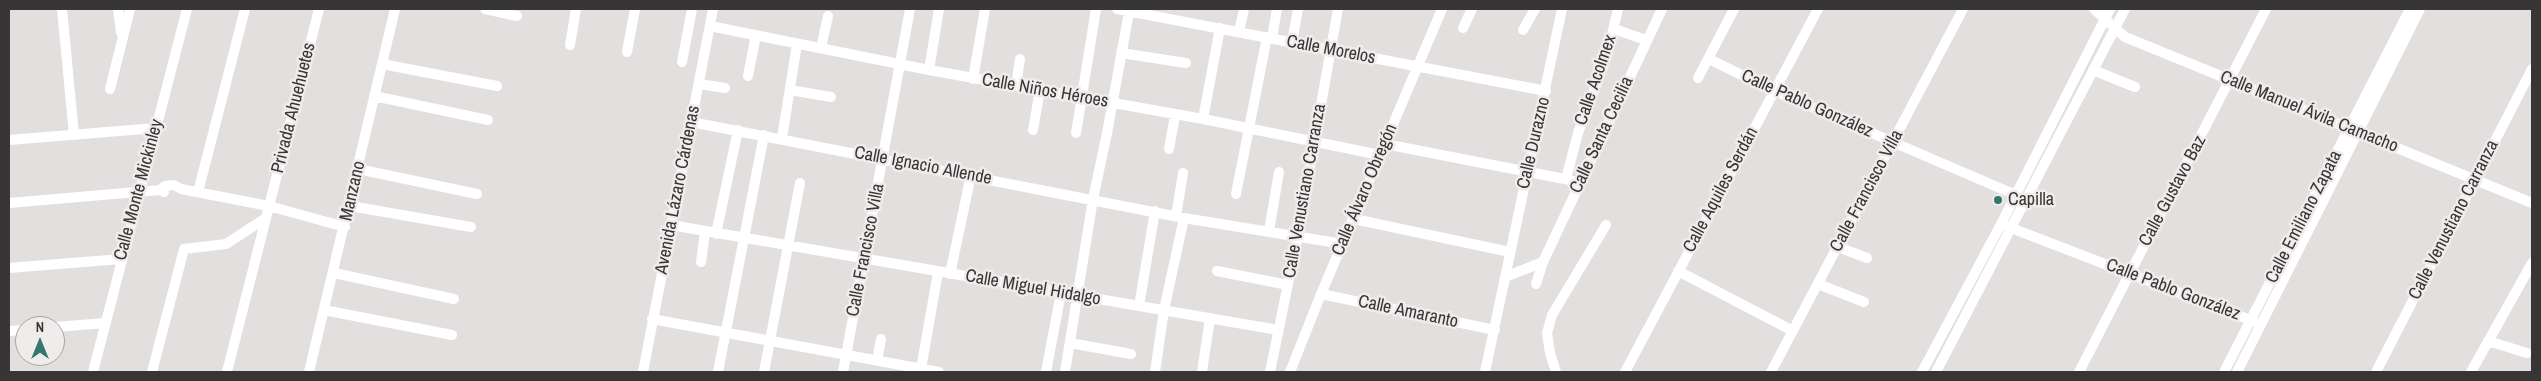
<!DOCTYPE html>
<html>
<head>
<meta charset="utf-8">
<style>
	body { margin:0 }
	#map { position:relative; width:2541px; height:381px; overflow:hidden; background:#e3dfde; font-family:"Archivo Narrow",sans-serif }
	canvas { display:block }
	.frame { position:absolute; inset:0; border:10px solid #373535; pointer-events:none }
	.north { position:absolute; left:15px; top:316px; width:50px; height:50px; box-sizing:border-box; background:#f0eceb; border:1px solid #a6a3a2; border-radius:50%; rotate:0deg; font-size:14px; font-weight:700; line-height:20px; text-align:center; color:#373535 }
	.north::after { content:''; display:block; margin:auto; width:18px; height:22px; background:#33786c; clip-path:polygon(50% 0,100% 100%,50% 72%,0 100%) }
</style>
</head>
<body>
<div id="map">
<canvas width="2541" height="381"></canvas>
<div class="frame"></div>
<div class="north">N</div>
</div>
<script>
const c = document.querySelector('canvas').getContext('2d');
c.lineJoin = 'round';
function poly(rows) {
  const path = new Path2D();
  for (const r of rows) {
    path.moveTo(r[0], r[1]);
    for (let i = 2; i < r.length; i += 2) path.lineTo(r[i], r[i + 1]);
  }
  return path;
}
function strokePath(path, color, width, dash) {
  c.strokeStyle = color;
  c.lineWidth = width;
  c.lineCap = dash ? 'butt' : 'round';
  c.setLineDash(dash || []);
  c.stroke(path);
}
function write(font, color, halo, rows, align = 'center') {
  c.font = font + ' "Archivo Narrow",sans-serif';
  c.lineWidth = 5;
  c.setLineDash([]);
  c.textBaseline = 'middle';
  c.strokeStyle = halo;
  c.fillStyle = color;
  for (const [text, x, y, turn = 0] of rows) {
    c.save();
    c.translate(x, y);
    c.rotate((+turn || 0) * Math.PI / 180);
    c.textAlign = isNaN(turn) ? turn : align;
    if (halo) c.strokeText(text, 0, 0);
    c.fillText(text, 0, 0);
    c.restore();
  }
}
const minor = poly([
	[62,9,74,135],
	[118,9,121,33],
	[485,9,517,16],
	[1117,9,1546,91],
	[2094,9,2125,37,2532,203],
	[710,26,929,70,1203,119,1380,155],
	[1463,28,1472,9],
	[1614,29,1646,40],
	[1523,30,1535,9],
	[1239,32,1244,9],
	[1272,38,1277,9],
	[1292,42,1298,9],
	[570,45,576,9],
	[821,48,828,16],
	[627,52,635,9],
	[1121,53,1186,63],
	[1709,59,1774,91,2016,195],
	[682,62,692,9],
	[382,64,497,86],
	[929,70,939,9],
	[2093,70,2135,87],
	[748,76,756,35],
	[1698,78,1734,9],
	[973,79,985,9],
	[699,84,725,88],
	[1016,86,1020,59],
	[110,89,130,9],
	[790,90,831,97],
	[374,96,488,120],
	[1203,119,1220,28],
	[691,122,1184,218,1343,244],
	[1033,130,1040,90],
	[1076,133,1096,9],
	[782,138,797,44],
	[9,140,156,128],
	[1385,144,1580,182],
	[1169,149,1175,116],
	[358,169,477,194],
	[1566,179,1578,133,1607,56,1618,9],
	[160,190,165,186,174,185,181,189,269,206,345,227],
	[198,192,245,9],
	[1236,194,1267,37],
	[9,203,160,190,164,192],
	[350,206,471,227],
	[1176,216,1183,173],
	[1354,219,1510,252],
	[671,225,1278,330],
	[2006,226,2258,323],
	[1269,231,1279,172],
	[716,234,738,130],
	[1838,247,1867,258],
	[701,262,705,232],
	[9,268,121,259],
	[1217,271,1288,285],
	[1678,271,1793,331],
	[334,273,454,299],
	[950,274,971,175],
	[1505,277,1543,262],
	[1536,284,1543,262,1662,9],
	[1818,284,1864,302],
	[1321,294,1495,330],
	[1139,306,1155,211],
	[324,310,452,335],
	[652,319,939,372],
	[55,327,105,323],
	[9,331,25,330],
	[2488,341,2527,353],
	[1070,343,1131,354],
	[877,361,881,339],
	[921,369,938,272],
	[93,372,187,9],
	[152,372,184,249,226,244,266,218],
	[227,372,319,9],
	[309,372,395,9],
	[643,372,713,9],
	[718,372,764,135],
	[764,372,800,183],
	[843,372,910,9],
	[1046,372,1061,293],
	[1065,372,1093,199,1107,133,1129,12],
	[1155,372,1164,310,1184,218],
	[1202,372,1210,318],
	[1270,372,1298,235,1338,9],
	[1290,372,1321,294,1442,9],
	[1485,372,1562,9],
	[1556,372,1550,353,1547,333,1552,315,1606,225],
	[1625,372,1818,9],
	[1771,372,1963,9],
	[1922,372,2001,224,2110,9],
	[1936,372,2125,9],
	[2079,372,2266,9],
	[2224,372,2410,9],
	[2237,372,2420,9],
	[2376,372,2532,69],
	[2471,372,2532,263]
]);
const markers = [
	[1998,200,5,"#33786c"]
];
const streetNames = [
	["Calle Morelos",1331,50,11],
	["Calle Acolmex",1596,80,-71],
	["Calle Niños Héroes",1045,91,10],
	["Calle Pablo González",1807,104,24],
	["Privada Ahuehuetes",294,108,-76],
	["Calle Manuel Ávila Camacho",2309,112,22],
	["Calle Santa Cecilia",1602,135,-65],
	["Calle Durazno",1534,143,-77],
	["Calle Ignacio Allende",923,166,11],
	["Calle Monte Mickinley",139,190,-75],
	["Avenida Lázaro Cárdenas",678,190,-79],
	["Calle Álvaro Obregón",1365,190,-67],
	["Calle Aquiles Serdán",1721,190,-62],
	["Manzano",353,191,-77],
	["Calle Venustiano Carranza",1305,191,-80],
	["Calle Francisco Villa",1867,191,-62],
	["Calle Gustavo Baz",2173,191,-62],
	["Calle Emiliano Zapata",2304,217,-63],
	["Calle Venustiano Carranza",2454,220,-63],
	["Calle Francisco Villa",866,250,-79],
	["Calle Miguel Hidalgo",1033,288,10],
	["Calle Pablo González",2173,290,21],
	["Calle Amaranto",1408,312,12]
];
const poiNames = [
	["Capilla",2008,200]
];
strokePath(minor, '#fff', 10);
for (const [x, y, r, color] of markers) {
  const dot = new Path2D();
  dot.arc(x, y, r, 0, 2 * Math.PI);
  c.fillStyle = color;
  c.fill(dot);
  strokePath(dot, '#f0eceb', 2);
}
write('18px', '#373535', '#f0eceb', streetNames);
write('18px', '#373535', '#f0eceb', poiNames, 'left');
</script>
</body>
</html>
